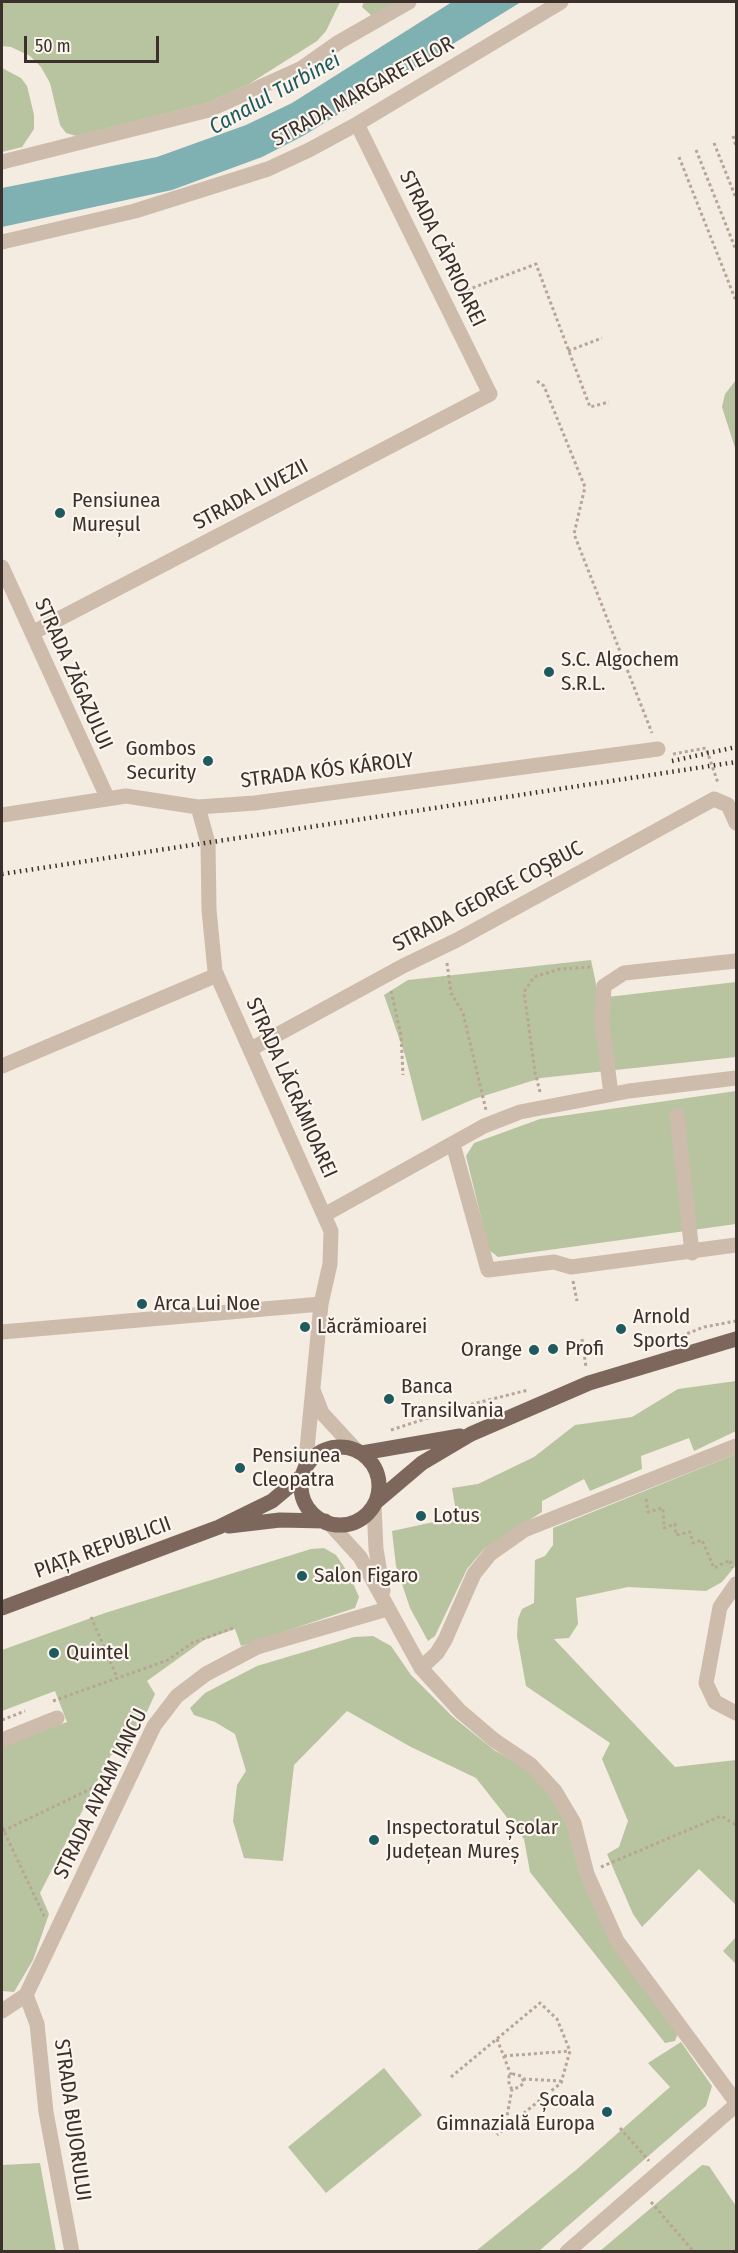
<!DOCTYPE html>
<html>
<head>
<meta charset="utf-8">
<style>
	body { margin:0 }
	#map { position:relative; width:738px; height:2253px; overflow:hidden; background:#f4ebe1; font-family:"Fira Sans Condensed",sans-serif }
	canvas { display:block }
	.frame { position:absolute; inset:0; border:3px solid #3b302b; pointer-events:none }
	.scale { position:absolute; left:24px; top:36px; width:135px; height:27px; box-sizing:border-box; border:3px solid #3b302b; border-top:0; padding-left:8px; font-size:18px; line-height:21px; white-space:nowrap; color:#3b302b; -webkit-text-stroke:4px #fbf5ee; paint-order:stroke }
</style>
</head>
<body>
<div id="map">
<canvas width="738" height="2253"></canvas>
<div class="frame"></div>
<div class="scale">50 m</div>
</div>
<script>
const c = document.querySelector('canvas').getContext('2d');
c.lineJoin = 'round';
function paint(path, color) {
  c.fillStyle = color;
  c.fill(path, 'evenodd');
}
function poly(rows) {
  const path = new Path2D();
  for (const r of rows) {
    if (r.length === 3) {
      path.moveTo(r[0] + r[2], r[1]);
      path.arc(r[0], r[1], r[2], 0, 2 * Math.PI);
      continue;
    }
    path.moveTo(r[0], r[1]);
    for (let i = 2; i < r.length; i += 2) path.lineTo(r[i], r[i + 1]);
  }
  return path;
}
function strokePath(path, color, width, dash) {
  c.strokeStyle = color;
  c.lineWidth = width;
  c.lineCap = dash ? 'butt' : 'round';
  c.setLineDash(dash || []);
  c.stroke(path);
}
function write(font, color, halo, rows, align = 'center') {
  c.font = font + ' "Fira Sans Condensed",sans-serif';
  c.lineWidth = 4.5;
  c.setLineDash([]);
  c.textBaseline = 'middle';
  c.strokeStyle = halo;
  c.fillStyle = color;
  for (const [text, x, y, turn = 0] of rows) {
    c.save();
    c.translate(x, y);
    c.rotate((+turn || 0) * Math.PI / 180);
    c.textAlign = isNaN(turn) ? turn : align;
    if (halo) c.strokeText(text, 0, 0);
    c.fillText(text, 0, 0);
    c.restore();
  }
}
const green = poly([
	[2,2,340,2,326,31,317,41,249,84,207,103,76,136,66,133,60,125,50,83,41,67,30,56,11,47,2,46],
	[364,2,397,2,372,16,362,7],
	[2,68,21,78,27,86,34,115,34,129,22,147,2,152],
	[736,380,736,451,722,407,725,394],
	[591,960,599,998,736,982,736,1057,541,1078,474,1099,422,1121,405,1055,384,995,408,980],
	[736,1091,736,1224,498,1257,489,1250,466,1156,474,1143,540,1119],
	[736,1381,736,1431,694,1451,689,1438,641,1456,642,1469,590,1491,584,1479,542,1501,542,1512,484,1549,467,1569,435,1636,428,1641,410,1608,396,1566,392,1531,457,1517,452,1488,478,1484,534,1457,575,1425,632,1417,678,1389],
	[736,1454,736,1565,722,1582,706,1591,628,1587,576,1598,578,1624,569,1638,554,1639,675,1767,736,1760,736,1905,699,1869,642,1927,633,1914,607,1854,619,1847,628,1821,602,1759,610,1743,526,1686,517,1636,518,1619,522,1609,534,1603,535,1560,545,1556,553,1545,553,1528],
	[324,1548,336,1555,349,1574,359,1597,355,1608,241,1646,235,1629,204,1640,147,1681,155,1694,129,1751,111,1755,40,1893,49,1914,33,1960,14,1992,2,1991,2,1745,67,1722,55,1691,2,1711,2,1650,105,1613,311,1549],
	[373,1636,391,1646,411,1675,453,1717,494,1750,527,1769,550,1795,567,1825,580,1875,678,2033,675,2041,665,2043,530,1872,524,1839,476,1778,411,1747,347,1711,294,1765,283,1861,244,1858,233,1821,237,1785,246,1771,235,1734,215,1722,194,1715,190,1708,205,1693,257,1666,354,1637],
	[736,1937,736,1964,723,1951],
	[681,2042,712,2086,706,2106,539,2251,476,2251,576,2170,670,2087,648,2063],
	[384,2068,422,2115,326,2193,288,2147],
	[40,2163,56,2251,2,2251,2,2165],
	[702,2165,709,2166,736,2206,736,2251,600,2251]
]);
const water = poly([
	[452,2,521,2,303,136,262,157,172,190,2,227,2,188,157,157,246,125,292,103]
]);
const path = poly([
	[733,136,736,146],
	[714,143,736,198],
	[696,150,736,250],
	[679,157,736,301],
	[467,290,536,264,590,407,609,402],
	[568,351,602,338],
	[537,381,544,386,585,487,574,534,652,733],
	[673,754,706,748,718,783],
	[447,963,451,993,463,1013,486,1110],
	[391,991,401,1035,403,1075],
	[540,1092,535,1072,524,992,534,977,560,969,590,967],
	[573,1281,577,1301],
	[676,1338,704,1327,736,1321],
	[582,1339,586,1367],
	[391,1430,465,1406,528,1390],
	[646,1499,648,1512,663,1508,664,1528,675,1524,676,1535,690,1532,693,1543,702,1540,714,1568,730,1560,732,1568],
	[91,1617,117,1677],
	[53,1701,168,1660,192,1643,233,1628],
	[2,1720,25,1711],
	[2,1827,45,1918],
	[3,1831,101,1784],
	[601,1867,721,1816,736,1825],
	[497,2039,511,2075],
	[504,2056,570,2051],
	[451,2077,540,2003,557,2019,570,2051,561,2083,497,2135],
	[523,2079,561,2081],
	[505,2127,512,2089,520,2087,524,2082,521,2076,513,2074,509,2076,509,2085,512,2089],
	[620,2128,649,2161],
	[651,2202,694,2252]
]);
const minor = poly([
	[2,162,209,110,302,68,339,42,409,2],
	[2,242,135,211,268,169,309,150,357,124,561,2],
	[2,567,107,797],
	[32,633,490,394,357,124],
	[198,807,208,843,209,910,215,971,331,1231,330,1264,321,1304,305,1470],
	[2,815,126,796,198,807,255,803,658,749],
	[251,1049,403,966,457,940,714,799,728,805,736,823],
	[2,1066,217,975],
	[611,1094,602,1024,604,986,624,973,736,961],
	[677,1115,692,1253],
	[453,1144,488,1270,554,1262,571,1267,736,1245],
	[326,1214,484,1126,520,1112,629,1091,736,1078],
	[2,1332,321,1304],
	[313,1390,322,1413,356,1450],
	[374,1506,376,1549,383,1591],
	[329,1523,360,1557,421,1668,460,1711,494,1740,531,1765,555,1791,574,1823,587,1874,617,1941,736,2102],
	[736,1584,720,1607,706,1683,715,1702,736,1713],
	[421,1668,437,1653,445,1640,474,1574,490,1554,524,1530,736,1446],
	[2,1740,57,1718],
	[26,1995,37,2024,46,2112,72,2252],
	[2,2011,26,1995,154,1726,177,1696,206,1674,257,1647,387,1609],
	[567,2252,736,2105]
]);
const major = poly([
	[340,1486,39],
	[362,1453,460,1436],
	[376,1502,422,1463,471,1434,589,1383,736,1339],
	[229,1526,280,1520,325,1521],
	[2,1608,219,1527,272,1501,303,1475]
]);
const rail = poly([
	[672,761,736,747],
	[2,874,736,762]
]);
const markers = [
	[60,513,6,"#1f5a5e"],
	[549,672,6,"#1f5a5e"],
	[208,761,6,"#1f5a5e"],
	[142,1304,6,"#1f5a5e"],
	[305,1327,6,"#1f5a5e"],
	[621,1329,6,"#1f5a5e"],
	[553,1349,6,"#1f5a5e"],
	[534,1350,6,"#1f5a5e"],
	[389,1399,6,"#1f5a5e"],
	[240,1468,6,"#1f5a5e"],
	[421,1516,6,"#1f5a5e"],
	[302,1576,6,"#1f5a5e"],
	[54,1653,6,"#1f5a5e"],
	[374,1840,6,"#1f5a5e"],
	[607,2112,6,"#1f5a5e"]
];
const streetNames = [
	["STRADA MARGARETELOR",363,92,-29],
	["STRADA CĂPRIOAREI",442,249,64],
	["STRADA LIVEZII",251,495,-28],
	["STRADA ZĂGAZULUI",73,674,66],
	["STRADA KÓS KÁROLY",327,771,-7],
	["STRADA GEORGE COȘBUC",488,897,-28],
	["STRADA LĂCRĂMIOAREI",291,1088,66],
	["PIAȚA REPUBLICII",103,1548,-20],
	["STRADA AVRAM IANCU",101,1794,-64],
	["STRADA BUJORULUI",72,2120,82]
];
const poiNames = [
	["Pensiunea",72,501],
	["Mureșul",72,525],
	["S.C. Algochem",561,660],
	["S.R.L.",561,684],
	["Gombos",196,749,"right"],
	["Security",196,773,"right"],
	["Arca Lui Noe",154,1304],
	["Arnold",633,1317],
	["Sports",633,1341],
	["Lăcrămioarei",317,1327],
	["Profi",565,1349],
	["Orange",522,1350,"right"],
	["Banca",401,1387],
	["Transilvania",401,1411],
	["Pensiunea",252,1456],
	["Cleopatra",252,1480],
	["Lotus",433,1516],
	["Salon Figaro",314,1576],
	["Quintel",66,1653],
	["Inspectoratul Școlar",386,1828],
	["Județean Mureș",386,1852],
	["Școala",595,2100,"right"],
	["Gimnazială Europa",595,2124,"right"]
];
const waterNames = [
	["Canalul Turbinei",275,94,-29]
];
paint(green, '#b8c4a0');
paint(water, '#7fb0b2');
strokePath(path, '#b9a596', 3, [3, 3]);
strokePath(minor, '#cdbbac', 15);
strokePath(major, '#7d675c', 15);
strokePath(rail, '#3b302b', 4.5, [1.5, 4.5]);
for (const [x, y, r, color] of markers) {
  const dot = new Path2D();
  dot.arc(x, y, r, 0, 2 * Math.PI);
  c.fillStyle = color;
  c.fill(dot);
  strokePath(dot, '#fbf5ee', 2);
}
write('21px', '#3b302b', '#fbf5ee', streetNames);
write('21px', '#3b302b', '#fbf5ee', poiNames, 'left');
write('italic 22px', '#1f5a5e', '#fbf5ee', waterNames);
</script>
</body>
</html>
